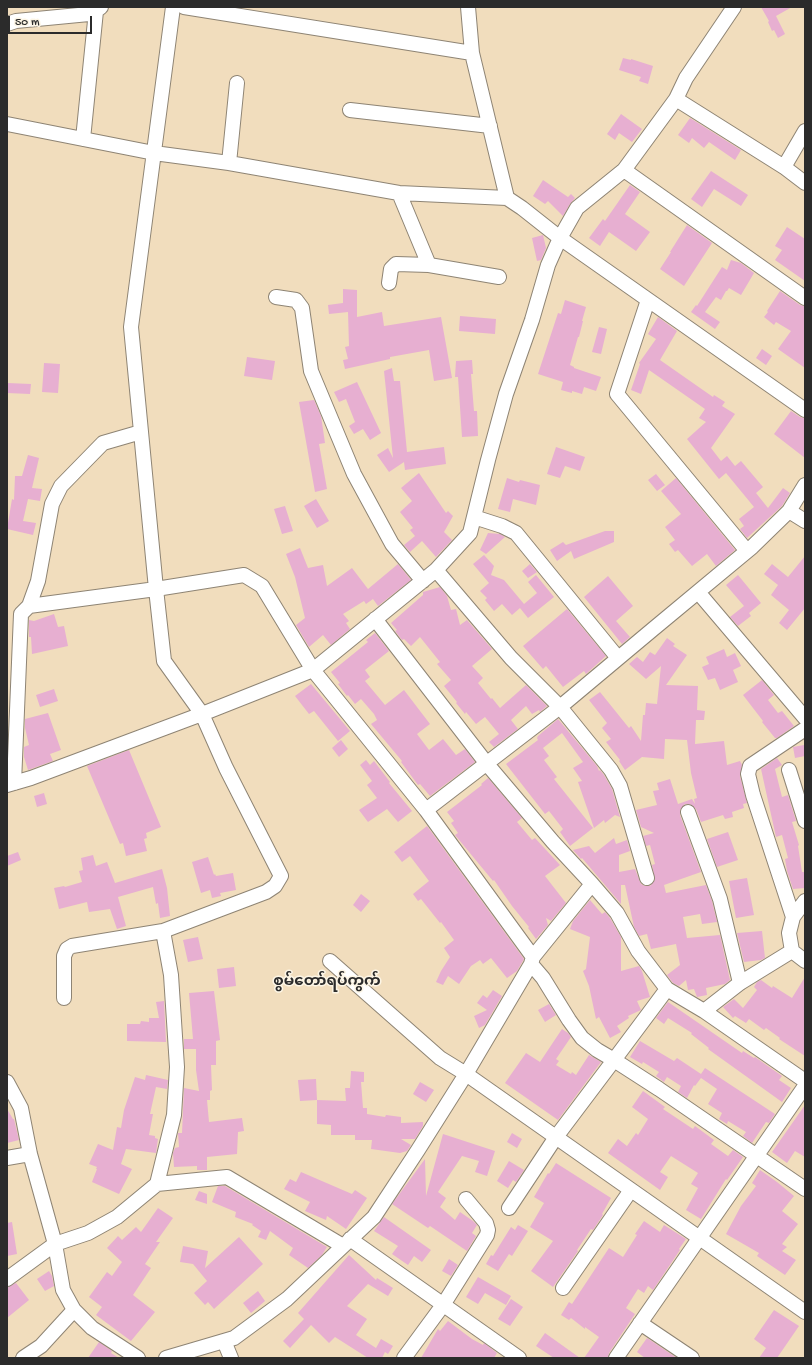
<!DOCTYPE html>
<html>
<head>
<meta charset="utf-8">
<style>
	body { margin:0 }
	#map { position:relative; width:812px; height:1365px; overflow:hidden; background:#f1ddbd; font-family:"Gochi Hand",sans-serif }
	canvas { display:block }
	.frame { position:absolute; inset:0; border:8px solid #2b2b2b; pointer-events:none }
	.scale { position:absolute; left:8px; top:16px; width:84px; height:18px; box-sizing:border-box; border:2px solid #2b2b2b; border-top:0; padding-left:5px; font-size:12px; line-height:14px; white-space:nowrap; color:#2b2b2b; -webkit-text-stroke:3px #fcf5e5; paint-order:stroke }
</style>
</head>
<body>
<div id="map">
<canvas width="812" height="1365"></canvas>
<div class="frame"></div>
<div class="scale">50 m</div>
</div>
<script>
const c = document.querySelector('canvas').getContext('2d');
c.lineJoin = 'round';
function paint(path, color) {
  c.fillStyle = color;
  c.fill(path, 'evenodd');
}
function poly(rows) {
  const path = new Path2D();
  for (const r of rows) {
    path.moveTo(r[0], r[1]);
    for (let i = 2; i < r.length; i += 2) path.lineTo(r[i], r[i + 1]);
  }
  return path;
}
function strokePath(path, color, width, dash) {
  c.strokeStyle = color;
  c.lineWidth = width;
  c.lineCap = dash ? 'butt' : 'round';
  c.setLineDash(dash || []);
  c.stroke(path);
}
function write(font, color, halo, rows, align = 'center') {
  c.font = font + ' "Gochi Hand","Noto Sans Myanmar",sans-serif';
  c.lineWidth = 3;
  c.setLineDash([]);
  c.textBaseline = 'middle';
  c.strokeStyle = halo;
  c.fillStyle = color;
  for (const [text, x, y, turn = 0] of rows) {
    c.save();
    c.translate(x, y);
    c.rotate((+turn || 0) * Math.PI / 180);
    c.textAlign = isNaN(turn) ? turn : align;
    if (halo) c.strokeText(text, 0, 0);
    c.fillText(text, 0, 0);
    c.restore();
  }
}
const building = poly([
	[761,7,792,7,776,16,785,34,778,38,774,30,772,31,768,22,769,21],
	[623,58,631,60,631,59,653,66,648,84,639,81,641,77,619,70],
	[621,114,642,129,632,142,619,133,615,140,607,134],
	[690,118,741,150,735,160,709,142,704,148,692,138,689,143,678,135],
	[711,171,748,195,741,206,714,189,702,207,691,199],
	[543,180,568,197,571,194,575,198,570,204,563,216,548,201,545,204,533,196],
	[630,185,640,192,625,214,650,232,636,251,609,232,600,246,589,238,603,219,605,221],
	[687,225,712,243,684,286,660,269,671,252,670,252],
	[787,227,805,239,805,281,775,260,782,250,775,246],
	[543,235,546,248,541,260,537,261,532,238],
	[731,260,741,263,754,273,741,295,729,288,727,291,726,291,721,300,716,297,705,312,720,322,715,329,691,312,696,305,697,306,722,267,727,270],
	[343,289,357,290,357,317,382,312,384,326,441,317,452,378,434,381,429,350,390,357,390,359,345,369,343,360,348,359,345,347,349,346,348,312,329,314,328,305,343,303],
	[780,291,800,305,805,306,805,368,778,349,791,331,776,322,774,325,764,317,768,312,767,311],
	[565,300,586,307,582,321,583,321,579,337,578,337,570,365,574,367,574,368,601,377,596,391,584,387,582,394,572,391,572,393,561,390,563,382,538,374,558,313,561,314],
	[460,316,496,319,495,334,459,331],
	[658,317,677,331,660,360,713,397,714,395,725,402,722,406,735,414,711,448,721,461,727,456,735,466,741,461,763,487,756,493,768,508,783,488,790,493,782,506,747,538,740,529,744,526,739,519,754,507,726,473,719,479,687,439,706,422,699,418,705,409,649,370,641,394,631,390,640,364,639,363,656,339,648,334],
	[599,327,607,329,601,354,592,352],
	[762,349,772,356,766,365,756,358],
	[247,357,275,361,272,380,244,376],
	[472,360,473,374,471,374,474,411,477,411,478,436,462,437,458,377,455,377,456,361],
	[44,363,60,364,58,393,42,392],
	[392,368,394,381,400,381,407,452,444,447,446,464,405,470,404,462,389,472,377,455,388,448,393,458,384,371],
	[357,382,381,433,370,440,363,429,354,434,349,426,355,422,346,399,339,402,334,392],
	[7,383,31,384,30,394,7,393],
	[314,400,321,416,325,443,319,444,327,489,315,492,299,402],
	[791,411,800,417,805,418,805,458,774,434],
	[556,447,585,457,580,471,565,466,560,478,547,474],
	[28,455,39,458,32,488,42,489,40,501,28,499,23,521,36,523,33,535,7,529,12,499,14,500,15,476,22,476],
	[419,473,446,513,448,511,453,516,444,532,452,540,436,557,422,541,410,552,404,545,415,536,410,530,413,528,400,512,412,501,401,488],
	[656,474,665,485,657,491,648,480],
	[507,478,519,482,520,480,540,485,536,505,513,499,510,512,498,509],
	[676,478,735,550,716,566,707,554,692,566,678,550,675,552,669,544,675,540,665,527,681,514,661,491],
	[316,499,329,521,317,528,304,506],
	[285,506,293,531,282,534,274,509],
	[605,531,614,531,614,542,574,559,571,551,557,561,550,550,563,542,566,545],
	[488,533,500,534,505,537,486,554,480,550],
	[300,548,308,568,323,565,327,586,352,568,368,589,398,564,411,580,378,606,373,599,366,604,364,601,343,614,349,621,346,623,350,629,331,645,323,635,309,647,296,625,305,618,295,577,286,554],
	[484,555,494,566,491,575,504,580,524,604,537,593,528,582,536,575,554,597,528,618,520,608,512,615,502,604,494,611,485,600,487,598,480,591,489,583,473,564],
	[805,556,805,608,787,630,779,623,789,610,771,595,778,585,764,574,772,564,788,577],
	[530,564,537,572,528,578,522,571],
	[738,575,761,603,749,613,751,616,738,626,730,617,744,606,726,585],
	[608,576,633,606,616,621,630,637,622,644,584,597],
	[440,587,447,596,451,610,456,609,460,625,467,620,492,649,472,666,483,678,478,683,491,699,492,698,500,708,526,685,547,706,540,712,539,710,532,714,526,706,511,720,518,729,494,747,489,742,499,734,485,717,476,724,466,712,465,714,456,703,457,702,444,686,451,680,437,664,440,662,420,637,411,646,404,639,402,640,395,631,397,630,391,623,423,595,423,592],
	[567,609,606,656,586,674,584,671,563,687,546,666,543,669,523,646],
	[54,614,58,627,64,626,68,646,32,654,31,637,29,637,29,620,34,621],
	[375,633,389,651,365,670,370,677,365,681,385,705,404,690,430,724,417,734,429,750,443,739,456,755,465,749,475,762,430,796,420,784,418,785,401,762,402,761,371,724,377,720,374,714,361,699,355,704,348,695,347,696,338,684,340,683,331,672,368,642,366,640],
	[667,638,675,644,673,646,687,655,666,685,698,686,697,710,705,711,704,720,696,720,695,744,724,741,727,765,740,761,742,765,740,776,747,803,743,804,744,808,732,812,733,817,725,819,723,815,701,822,696,809,690,804,685,804,680,810,680,815,701,872,664,885,666,893,706,885,712,901,717,922,702,924,700,914,683,917,687,938,720,935,730,980,725,984,706,988,707,995,697,997,694,989,688,990,686,980,679,986,673,983,667,975,680,965,676,944,651,949,647,934,639,936,634,927,625,885,621,885,621,904,582,858,581,859,573,850,589,846,595,853,614,838,616,844,627,840,630,851,619,855,619,872,635,869,641,884,645,886,650,886,655,880,652,865,655,864,650,845,646,846,643,836,654,833,641,827,636,810,657,805,653,791,659,790,657,783,670,779,678,804,692,799,695,804,694,799,697,798,691,773,687,740,665,739,664,759,642,757,625,770,619,761,620,760,606,742,611,739,602,728,607,723,589,700,600,692,629,728,631,726,641,741,643,715,645,715,646,703,657,704,661,666,646,679,629,664,637,657,643,662,650,652,655,655],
	[724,649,727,657,735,653,741,666,733,670,738,682,720,690,715,678,708,680,702,667,709,664,706,657],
	[762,680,774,695,768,700,778,713,782,711,794,726,777,738,775,738,762,722,763,721,743,695],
	[311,684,350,731,338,741,314,711,309,714,295,696],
	[54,689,58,701,40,707,36,695],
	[48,713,61,750,50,754,53,761,28,770,24,757,24,747,29,745,25,728,25,719],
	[558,719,597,766,599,771,600,770,604,775,612,789,620,817,615,815,605,823,604,820,594,828,578,782,582,781,573,768,583,762,562,733,543,748,549,756,544,760,557,777,554,779,593,828,570,846,560,832,563,829,549,811,545,814,506,764,538,740,537,738,538,736],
	[341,740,348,749,339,757,332,748],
	[804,745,805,756,795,758,793,747],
	[129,750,161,827,146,833,147,838,144,839,147,851,126,856,123,843,120,844,87,766],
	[777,758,782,765,775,769,782,797,788,795,796,821,792,822,799,845,798,846,802,872,805,872,805,888,793,889,787,871,785,859,788,858,782,835,776,837,761,769],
	[366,760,370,765,374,761,390,782,389,783,412,811,398,822,387,809,368,822,359,810,377,798,367,785,372,781,360,765],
	[488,778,522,818,517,822,532,840,535,838,560,865,545,876,566,903,551,921,546,918,548,925,536,939,528,928,529,927,512,906,494,880,493,881,455,835,458,833,451,823,454,821,447,812,482,785,481,784],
	[44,793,47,804,37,807,34,796],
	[427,826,524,959,517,971,507,978,491,958,483,964,480,960,471,966,459,984,448,976,443,985,436,982,441,971,450,957,444,948,454,940,441,922,440,923,421,899,418,901,413,894,429,881,410,856,402,862,394,852],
	[728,832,738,860,717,867,707,839],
	[18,852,21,860,7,866,7,856],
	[93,855,96,866,107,862,115,883,162,869,167,888,170,916,160,918,158,903,156,904,153,887,118,897,126,926,117,929,110,909,89,912,87,902,59,909,54,888,64,886,65,887,82,882,79,871,83,870,81,858],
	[208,857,214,875,215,874,216,876,233,873,236,890,220,893,221,896,212,898,210,890,201,893,192,862],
	[747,878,754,915,736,918,729,881],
	[361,894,370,901,361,912,353,905],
	[590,900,602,914,605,912,610,918,621,937,621,971,639,966,642,971,650,997,637,1001,641,1010,628,1016,629,1018,617,1026,621,1032,610,1038,599,1017,596,1019,589,986,583,971,586,969,590,937,570,929,573,921],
	[762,931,765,958,761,960,744,962,737,933],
	[198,937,203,959,188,962,183,940],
	[234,967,236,986,219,988,217,969],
	[805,977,805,1056,779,1039,780,1038,766,1028,764,1030,749,1019,746,1023,735,1016,733,1018,723,1007,734,999,743,1008,757,990,754,987,757,982,761,980,772,988,773,986,792,998],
	[493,990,502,996,485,1025,479,1028,474,1016,487,1010,477,1003,483,995,487,998],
	[214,991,220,1040,216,1041,216,1065,211,1065,212,1090,210,1091,210,1100,207,1100,209,1122,242,1118,244,1131,238,1132,237,1154,207,1157,207,1170,197,1170,197,1166,174,1167,173,1153,175,1148,179,1147,178,1133,182,1133,184,1088,199,1091,196,1070,196,1049,184,1049,184,1039,193,1039,189,993],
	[164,1001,166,1042,127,1041,127,1024,140,1024,141,1021,149,1022,149,1018,159,1018,156,1002],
	[668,1002,742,1053,743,1051,754,1058,755,1057,782,1076,779,1080,791,1088,782,1102,708,1049,709,1048,691,1034,692,1033,668,1018,664,1024,656,1018],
	[549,1004,556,1015,545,1022,538,1010],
	[562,1029,568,1033,571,1037,556,1059,559,1061,556,1065,571,1074,572,1072,576,1075,589,1055,601,1062,558,1120,505,1083,526,1053,540,1062],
	[640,1041,674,1061,677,1058,701,1074,705,1068,775,1114,769,1123,766,1122,752,1143,743,1136,746,1132,728,1121,727,1124,719,1119,722,1113,708,1104,717,1089,701,1078,695,1086,694,1085,687,1098,678,1092,681,1086,667,1077,664,1082,656,1076,659,1072,643,1062,642,1064,630,1057],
	[351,1071,364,1072,364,1082,361,1082,363,1108,367,1108,367,1114,385,1117,386,1115,401,1117,401,1123,423,1122,423,1126,415,1139,401,1139,411,1145,407,1151,400,1153,371,1149,372,1140,355,1140,355,1135,331,1135,331,1125,317,1124,317,1100,346,1101,345,1088,350,1088],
	[146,1075,168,1080,167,1089,156,1087,150,1114,153,1114,149,1135,155,1136,155,1138,158,1139,156,1153,126,1149,121,1164,132,1169,119,1194,92,1182,97,1169,96,1169,97,1167,89,1164,98,1144,113,1150,117,1127,121,1128,124,1110,135,1077,145,1080],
	[316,1079,317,1100,300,1101,298,1080],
	[420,1082,434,1090,426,1102,413,1094],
	[643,1091,665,1107,663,1109,693,1129,695,1126,714,1140,711,1144,728,1156,733,1150,743,1157,727,1180,726,1179,701,1219,686,1210,698,1188,691,1184,698,1173,671,1156,660,1172,668,1177,660,1190,608,1153,618,1139,627,1146,636,1133,638,1135,648,1119,632,1107],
	[805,1105,805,1157,795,1151,787,1163,772,1152],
	[7,1109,13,1119,14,1119,19,1140,7,1143],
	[512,1133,522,1139,517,1148,507,1142],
	[443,1134,495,1151,487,1176,475,1172,479,1161,462,1156,438,1192,446,1198,440,1207,455,1220,460,1212,473,1221,477,1225,472,1233,476,1236,467,1251,430,1226,428,1228,392,1204,425,1159,426,1196],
	[509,1161,524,1170,516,1182,513,1180,508,1188,497,1181],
	[556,1163,611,1198,602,1214,603,1215,593,1230,591,1229,577,1250,578,1251,553,1287,531,1271,553,1241,530,1227,544,1203,534,1197,548,1173,549,1174],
	[760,1170,777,1182,794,1196,782,1211,798,1224,782,1244,787,1247,782,1251,796,1260,785,1275,757,1256,759,1253,726,1234,741,1206,756,1186,752,1183],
	[301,1172,352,1194,355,1190,367,1198,346,1229,327,1216,326,1220,305,1211,310,1202,284,1189,290,1179,296,1182],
	[218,1186,225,1186,327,1247,322,1255,308,1268,289,1255,293,1248,270,1231,266,1240,258,1237,261,1231,252,1225,253,1224,235,1217,236,1212,212,1202],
	[199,1191,207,1194,207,1204,195,1200],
	[158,1208,173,1218,156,1242,160,1242,145,1264,151,1268,133,1295,155,1312,131,1341,96,1315,102,1307,89,1297,107,1272,112,1276,122,1262,107,1248,118,1236,122,1240,136,1227,141,1232],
	[384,1217,431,1250,422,1262,414,1256,408,1265,392,1254,398,1246,374,1231],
	[644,1221,660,1232,664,1225,686,1239,679,1249,680,1250,653,1290,648,1286,644,1293,638,1289,626,1308,635,1314,609,1353,608,1358,584,1358,599,1337,585,1327,585,1329,571,1318,569,1320,561,1315,569,1302,572,1304,609,1248,623,1257,637,1235,635,1234],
	[12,1222,17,1254,7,1256,7,1223],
	[518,1225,528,1231,512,1256,509,1254,498,1271,486,1264,491,1255,493,1256,511,1227,515,1230],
	[239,1237,263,1264,214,1309,208,1302,205,1305,194,1293,207,1281,193,1264,180,1262,183,1246,208,1251,205,1268],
	[349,1255,376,1280,377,1278,393,1288,388,1296,368,1284,347,1306,367,1319,356,1335,376,1348,381,1339,393,1346,388,1354,385,1352,382,1358,368,1358,335,1337,329,1343,311,1325,290,1348,283,1341,304,1319,298,1313],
	[449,1259,458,1265,451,1276,442,1271],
	[49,1271,52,1276,54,1286,45,1291,37,1279],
	[478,1277,511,1296,506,1305,485,1293,478,1304,466,1297],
	[16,1283,29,1300,7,1318,7,1287],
	[258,1291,265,1301,251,1313,243,1303],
	[511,1299,523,1307,510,1326,498,1319],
	[774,1310,799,1326,777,1358,759,1358,766,1348,754,1339],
	[448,1321,472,1339,483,1345,484,1343,497,1353,494,1358,421,1358,438,1329,440,1331],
	[545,1333,580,1358,554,1358,536,1346],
	[647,1338,677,1358,645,1358,637,1352],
	[99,1342,112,1351,111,1353,119,1358,88,1358]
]);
const minor = poly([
	[184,7,472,53],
	[468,7,472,53,507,198],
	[7,24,16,21,89,14,96,11,101,7],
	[676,99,784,167,805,183],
	[350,110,490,126],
	[7,124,154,153,229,163,399,193,507,198,522,208,560,238,805,410],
	[83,139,96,11],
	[229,163,237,83],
	[784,167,805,131],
	[624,170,805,298],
	[399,193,429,265,499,277],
	[389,283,391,269,396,264,429,265],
	[276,297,296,300,302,308,311,371,354,474,392,544,423,581],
	[648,300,617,394,747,551],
	[789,511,805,521],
	[474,517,502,526,516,533,618,658],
	[436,570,511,658,560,707,611,770,620,786,647,878],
	[698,592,805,718],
	[29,606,156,589,244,575,262,586,313,670,426,810,533,957,531,964,466,1074,418,1150,374,1217,287,1299,234,1338,166,1358],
	[375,619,487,764,553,842,592,884,617,913,638,951,667,989,704,1011,805,1081],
	[789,770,805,821],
	[14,783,21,614,29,606,38,581,52,504,61,486,103,443,141,432],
	[7,785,31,778,202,714,313,670,436,570,470,533,488,460,506,394,532,320,548,265,560,238,577,208,624,170,676,99,686,78,734,7],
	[426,810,560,707,652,630,752,547,789,511,805,485],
	[688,812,720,899,740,983],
	[805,901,793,917,789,933,792,951,805,961],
	[793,917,753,795,748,774,750,766,805,729],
	[533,957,592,884],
	[330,961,440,1058,466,1074,805,1312],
	[531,964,543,978,569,1020,582,1038,597,1050,614,1060,667,989],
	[64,998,64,956,67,949,72,946,163,931,266,892,275,886,281,876,226,768,202,714,164,661,156,589,131,327,173,7],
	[704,1011,740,983,792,951],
	[7,1082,21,1108,30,1154,55,1244,63,1290,74,1310,92,1328,138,1358],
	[7,1158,30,1154],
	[157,1184,174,1115,177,1067,171,975,163,931],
	[509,1208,556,1137,614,1060,659,1089,805,1189],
	[350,1239,519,1358],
	[7,1279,55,1244,88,1233,117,1217,157,1184,227,1177,343,1246],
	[563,1288,631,1190],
	[640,1323,692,1358],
	[224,1341,231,1358],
	[23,1358,41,1346,74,1310],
	[404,1358,443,1305,487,1235,488,1230,486,1223,466,1199],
	[616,1358,805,1086]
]);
const quarterNames = [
	["စွမ်တော်ရပ်ကွက်",327,983]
];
paint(building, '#e7afd1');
strokePath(minor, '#8e8474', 16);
strokePath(minor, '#fff', 14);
write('bold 15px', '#2b2b2b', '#fcf5e5', quarterNames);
</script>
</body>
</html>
